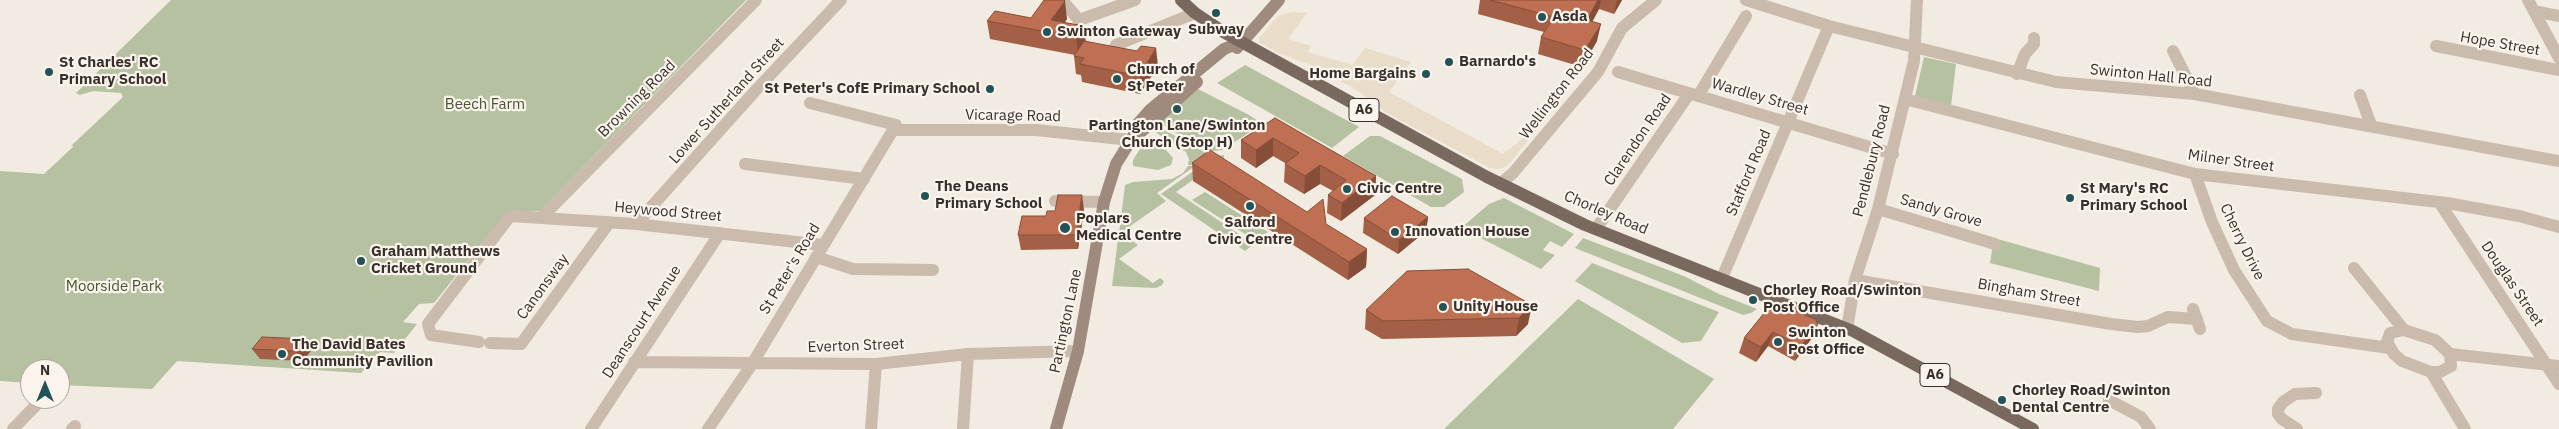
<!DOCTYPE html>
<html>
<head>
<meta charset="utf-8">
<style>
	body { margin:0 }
	#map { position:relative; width:2559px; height:429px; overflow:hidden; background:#f2ebe1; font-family:"IBM Plex Sans",sans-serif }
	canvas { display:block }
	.north { position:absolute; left:20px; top:359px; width:50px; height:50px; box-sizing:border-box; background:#faf4ed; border:1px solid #ada69f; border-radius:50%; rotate:0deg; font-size:14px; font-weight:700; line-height:20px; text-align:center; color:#39302b }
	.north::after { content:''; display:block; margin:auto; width:18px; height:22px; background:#235358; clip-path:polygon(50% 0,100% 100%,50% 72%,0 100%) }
</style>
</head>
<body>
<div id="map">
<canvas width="2559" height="429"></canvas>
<div class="north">N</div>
</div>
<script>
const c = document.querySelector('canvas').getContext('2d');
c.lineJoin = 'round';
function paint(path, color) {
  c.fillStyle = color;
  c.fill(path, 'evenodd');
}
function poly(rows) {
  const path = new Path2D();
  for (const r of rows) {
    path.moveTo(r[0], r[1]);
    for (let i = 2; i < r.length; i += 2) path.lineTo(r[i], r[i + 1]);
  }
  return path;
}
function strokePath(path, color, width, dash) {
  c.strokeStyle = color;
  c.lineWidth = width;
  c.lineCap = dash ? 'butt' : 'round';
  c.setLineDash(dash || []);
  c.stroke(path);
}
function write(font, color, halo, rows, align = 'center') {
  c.font = font + ' "IBM Plex Sans",sans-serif';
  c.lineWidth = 4.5;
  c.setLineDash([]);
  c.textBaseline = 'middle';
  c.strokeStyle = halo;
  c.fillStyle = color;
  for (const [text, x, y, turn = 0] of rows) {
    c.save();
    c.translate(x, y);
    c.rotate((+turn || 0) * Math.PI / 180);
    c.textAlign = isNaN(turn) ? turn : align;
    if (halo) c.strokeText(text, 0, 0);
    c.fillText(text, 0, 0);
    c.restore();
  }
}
const green = poly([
	[171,0,746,0,540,211,506,213,434,303,419,304,403,322,417,324,394,353,380,352,361,373,177,361,152,389,60,385,60,369,30,369,30,383,0,381,0,171,44,174,74,146,71,146,123,97,121,93,93,91,80,95,76,93],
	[1924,57,1956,64,1951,106,1915,96],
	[1245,65,1359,127,1332,148,1217,83],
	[1198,89,1249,115,1258,121,1258,127,1222,150,1213,151,1201,147,1157,122],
	[1155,125,1210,155,1197,165,1188,165,1189,159,1186,152,1152,130],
	[1370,136,1380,136,1462,179,1464,192,1444,207,1431,207,1343,156],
	[1147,144,1166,150,1173,158,1171,165,1158,170,1133,166,1133,160,1142,146],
	[1224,155,1224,161,1211,167,1176,192,1254,244,1245,251,1161,194,1215,156],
	[1188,166,1195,166,1157,193,1166,201,1119,234,1125,185,1133,182,1172,179,1183,173],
	[1205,192,1268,232,1256,241,1192,200],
	[1504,198,1574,234,1562,247,1550,241,1543,250,1555,255,1541,269,1461,228,1489,204],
	[1124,235,1138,245,1119,259,1153,283,1160,278,1164,281,1162,285,1156,288,1112,286,1118,239],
	[1583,238,1684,276,1719,294,1757,309,1751,313,1743,315,1575,248],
	[1994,238,2100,268,2099,291,1990,263],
	[1592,263,1719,312,1701,341,1682,343,1575,281],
	[1578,299,1714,379,1673,429,1444,429]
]);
const plaza = poly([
	[1292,12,1307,13,1288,39,1311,46,1307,52,1352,65,1365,48,1411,62,1389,92,1503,154,1527,135,1531,137,1507,166,1499,169,1490,168,1387,113,1352,87,1308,64,1276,52,1259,42,1259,38,1278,16]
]);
const street = poly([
	[1062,0,1079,20,1135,0],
	[1746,0,1829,26,2056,82,2195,94,2559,161],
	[2528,0,2559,58],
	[2534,11,2559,16],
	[1116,45,1195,13],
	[2436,46,2559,70],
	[2173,51,2195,94],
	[1618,72,1893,154],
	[2017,74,2025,54,2034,44,2034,38],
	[2360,95,2371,125],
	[1698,96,1746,16],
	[1905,99,2195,174,2447,203,2519,216,2559,227],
	[894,130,1036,130,1131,140],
	[745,164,864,179],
	[2195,174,2212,222,2234,270,2267,321,2292,334,2389,348],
	[1500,184,1513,173,1598,72,1622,28,1656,0],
	[1055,201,1104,202],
	[2439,202,2559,384],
	[1878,209,1995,244],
	[541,218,756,0],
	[636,224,756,90,841,0],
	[1596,229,1689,94],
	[816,257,853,269,933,270],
	[2354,268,2404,330],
	[1722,278,1829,26],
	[1855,280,2111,324,2138,327,2148,326,2168,317,2197,319],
	[2193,309,2200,329],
	[1847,329,1855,280,1878,209,1914,61,1917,0],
	[2404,330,2435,340,2450,354,2451,366,2440,372,2431,372,2402,361,2394,354,2387,342,2390,333,2404,330],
	[479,342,431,335,428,324,510,216,636,224,823,245],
	[490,343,521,344,609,223],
	[2450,354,2559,366],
	[634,362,876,364,968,354,1078,351],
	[2431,372,2465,429],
	[2109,400,2141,417,2150,429],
	[13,429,42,399],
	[72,429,75,426],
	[591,429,720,233],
	[708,429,752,364,896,125,810,103],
	[871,429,876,364],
	[963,429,968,354],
	[2297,429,2282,419,2278,414,2278,409,2283,402,2295,394,2316,393]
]);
const secondary = poly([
	[1237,48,1279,0],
	[1134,135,1142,131,1197,82],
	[1056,429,1078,351,1104,202,1116,164,1134,135,1134,128,1150,110,1224,49,1241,42]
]);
const primary = poly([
	[1181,0,1195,13,1225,33,1487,177,1585,225,1853,331,2033,429]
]);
const wall = poly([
	[1480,0,1622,0,1614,14,1599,9,1592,22,1597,41,1582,67,1538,54,1541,37,1544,32,1478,14],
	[1031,18,1067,19,1065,22,1086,41,1158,66,1140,94,1082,82,1081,75,1076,74,1074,56,1075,55,990,39,987,21],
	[1275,118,1376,176,1375,195,1341,221,1327,213,1328,195,1333,191,1320,184,1304,194,1284,182,1285,164,1285,163,1273,156,1256,168,1241,158,1241,140],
	[1192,163,1367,249,1366,267,1348,280,1193,181],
	[1084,210,1078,249,1021,250,1018,235,1046,216],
	[1428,217,1426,231,1398,254,1363,233,1364,218],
	[1468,269,1528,324,1516,336,1382,339,1365,329,1366,310],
	[1773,302,1812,338,1795,361,1768,346,1756,362,1739,353,1744,338],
	[252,349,312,349,303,361,260,359]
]);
const shadedWall = poly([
	[1598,0,1601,0,1599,9,1584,37,1587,20],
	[1617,0,1622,0,1614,14],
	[1065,1,1067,19,1056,34,1051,20],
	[1601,24,1597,41,1582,67,1585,50],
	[1084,26,1086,44,1078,55,1076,37],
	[1156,48,1158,66,1140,94,1139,76],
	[1273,138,1273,156,1256,168,1256,150],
	[1320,165,1320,184,1304,194,1305,176],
	[1376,176,1375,195,1341,221,1342,203],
	[1082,195,1084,210,1078,249,1076,235],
	[1428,217,1426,231,1398,254,1399,240],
	[1367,249,1366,267,1348,280,1349,262],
	[1532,305,1528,324,1516,336,1519,318],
	[1818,324,1812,338,1795,361,1801,346],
	[1773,332,1768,346,1756,362,1761,347],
	[305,339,312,349,303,361,295,351]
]);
const building = poly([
	[1044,0,1064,0,1065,1,1051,20,1084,26,1076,37,987,21,995,11,1031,18,1044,0],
	[1490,0,1598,0,1587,20,1601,24,1585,50,1541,37,1554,17,1490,0],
	[1084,41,1137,51,1141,46,1156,48,1139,76,1080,64,1084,58,1074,56,1084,41],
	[1275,118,1376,176,1342,203,1328,195,1346,180,1320,165,1305,176,1285,164,1299,153,1273,138,1256,150,1241,140,1275,118],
	[1210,150,1307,212,1323,199,1326,224,1367,249,1349,262,1192,163,1210,150],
	[1058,195,1082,195,1076,235,1018,235,1022,216,1046,216,1047,211,1055,211,1058,195],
	[1392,196,1428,217,1399,240,1364,218,1392,196],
	[1468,269,1532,305,1519,318,1383,321,1366,310,1407,271,1468,269],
	[1773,302,1815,319,1818,324,1801,346,1773,332,1761,347,1744,338,1773,302],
	[262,337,305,339,295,351,252,349,262,337]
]);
const markers = [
	[1216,13,5,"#235358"],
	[1542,17,5,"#235358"],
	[1047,32,5,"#235358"],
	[1449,62,5,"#235358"],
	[49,72,5,"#235358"],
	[1426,74,5,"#235358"],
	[1117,79,5,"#235358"],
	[990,89,5,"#235358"],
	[1177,109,5,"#235358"],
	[1347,189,5,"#235358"],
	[925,196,5,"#235358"],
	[2070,198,5,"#235358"],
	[1250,206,5,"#235358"],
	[1065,228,6,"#235358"],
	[1395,232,5,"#235358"],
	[361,261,5,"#235358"],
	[1753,300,5,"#235358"],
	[1443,307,5,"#235358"],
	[1778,342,5,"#235358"],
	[282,354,5,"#235358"],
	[2002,400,5,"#235358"]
];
const shields = [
	[1364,110,30],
	[1935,375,30]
];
const shieldNames = [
	["A6",1364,110],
	["A6",1935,375]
];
const poiNames = [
	["Asda",1552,17],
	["Subway",1216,30,"center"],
	["Swinton Gateway",1057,32],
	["Barnardo's",1459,62],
	["St Charles' RC",59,63],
	["Primary School",59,80],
	["Church of",1127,70],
	["St Peter",1127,87],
	["Home Bargains",1416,74,"right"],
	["St Peter's CofE Primary School",980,89,"right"],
	["Partington Lane/Swinton",1177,126,"center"],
	["Church (Stop H)",1177,143,"center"],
	["The Deans",935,187],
	["Primary School",935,204],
	["Civic Centre",1357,189],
	["St Mary's RC",2080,189],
	["Primary School",2080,206],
	["Poplars",1076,219],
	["Medical Centre",1076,236],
	["Salford",1250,223,"center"],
	["Civic Centre",1250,240,"center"],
	["Innovation House",1405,232],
	["Graham Matthews",371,252],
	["Cricket Ground",371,269],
	["Chorley Road/Swinton",1763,291],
	["Post Office",1763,308],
	["Unity House",1453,307],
	["Swinton",1788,333],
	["Post Office",1788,350],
	["The David Bates",292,345],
	["Community Pavilion",292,362],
	["Chorley Road/Swinton",2012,391],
	["Dental Centre",2012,408]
];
const streetNames = [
	["Hope Street",2500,44,10],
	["Swinton Hall Road",2151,76,6],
	["Wellington Road",1557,94,-52],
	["Wardley Street",1760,97,16],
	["Browning Road",637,99,-45],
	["Lower Sutherland Street",727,101,-48],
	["Vicarage Road",1013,116,1],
	["Clarendon Road",1638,140,-56],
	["Pendlebury Road",1872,161,-76],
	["Milner Street",2231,161,8],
	["Stafford Road",1749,173,-67],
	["Sandy Grove",1941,211,16],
	["Heywood Street",668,212,5],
	["Chorley Road",1606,213,23],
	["Cherry Drive",2242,242,64],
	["St Peter's Road",790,269,-59],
	["Douglas Street",2512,284,56],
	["Canonsway",543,287,-54],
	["Bingham Street",2029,293,10],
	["Partington Lane",1066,321,-78],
	["Deanscourt Avenue",642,322,-57],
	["Everton Street",856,346,-2]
];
const parkNames = [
	["Beech Farm",485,105],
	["Moorside Park",114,287]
];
paint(green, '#b5c1a1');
paint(plaza, '#e9dcc9');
strokePath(street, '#cabbad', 12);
strokePath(secondary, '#9e8b7e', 12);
strokePath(primary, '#79685d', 12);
paint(wall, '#a46047');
paint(shadedWall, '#864e39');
paint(building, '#bf7052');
strokePath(building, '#864e39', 1);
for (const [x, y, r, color] of markers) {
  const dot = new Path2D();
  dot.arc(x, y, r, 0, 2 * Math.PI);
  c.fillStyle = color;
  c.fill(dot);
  strokePath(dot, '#faf4ed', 2);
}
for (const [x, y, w] of shields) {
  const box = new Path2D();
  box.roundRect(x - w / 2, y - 11.5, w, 23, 4);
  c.fillStyle = '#faf4ed';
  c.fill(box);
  strokePath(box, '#39302b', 1);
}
write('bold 14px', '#39302b', null, shieldNames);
write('bold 15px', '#39302b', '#faf4ed', poiNames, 'left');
write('15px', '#39302b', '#faf4ed', streetNames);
write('15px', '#465630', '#faf4ed', parkNames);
</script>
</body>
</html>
